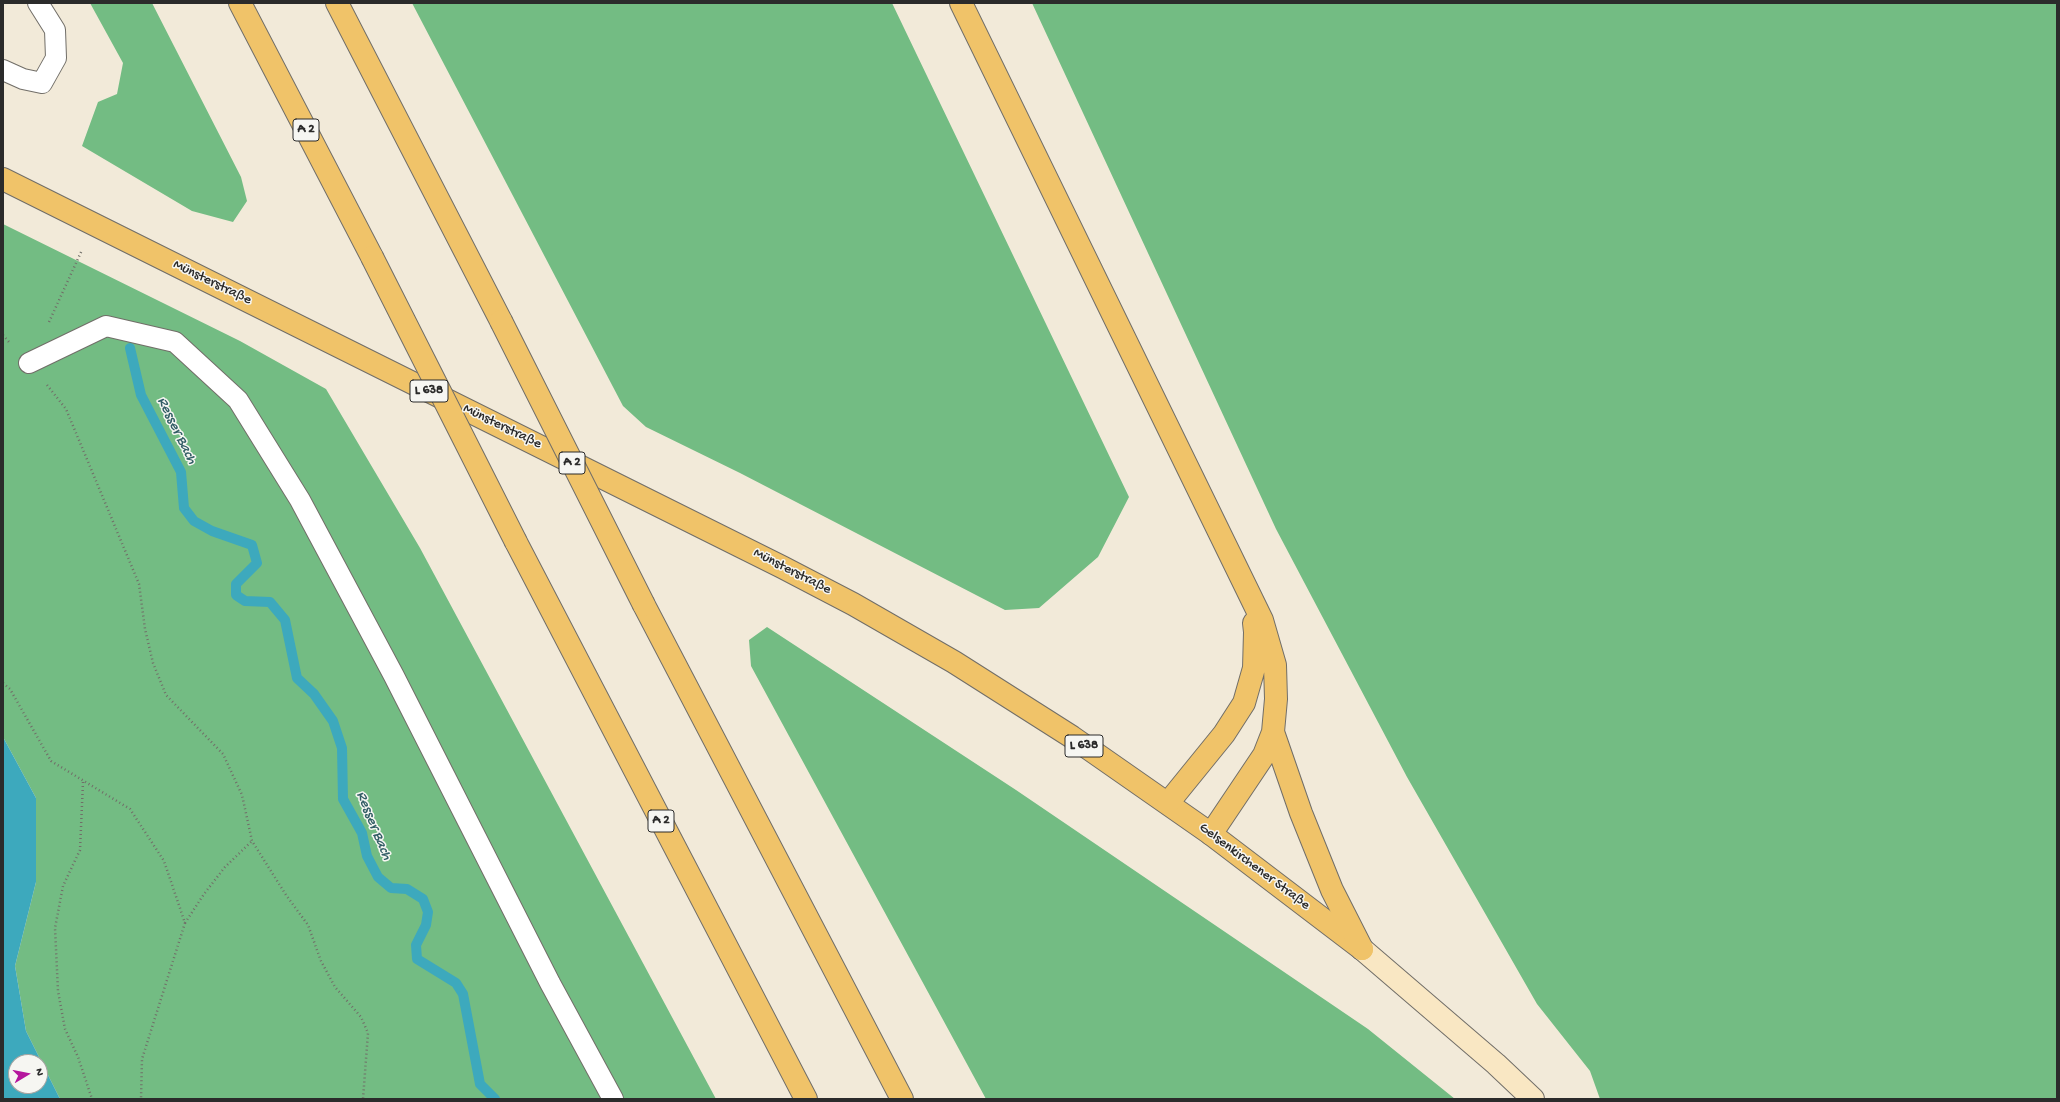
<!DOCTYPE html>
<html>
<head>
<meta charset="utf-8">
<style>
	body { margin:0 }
	#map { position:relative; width:2060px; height:1102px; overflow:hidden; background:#f2ead9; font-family:"Gochi Hand",sans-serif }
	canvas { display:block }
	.frame { position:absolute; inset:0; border:4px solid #2b2b2b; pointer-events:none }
	.north { position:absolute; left:8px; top:1054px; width:40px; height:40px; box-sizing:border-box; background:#f6f6f2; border:1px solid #a5a5a2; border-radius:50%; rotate:80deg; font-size:11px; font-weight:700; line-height:16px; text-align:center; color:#2b2b2b }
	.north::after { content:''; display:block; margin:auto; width:14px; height:18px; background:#b5179e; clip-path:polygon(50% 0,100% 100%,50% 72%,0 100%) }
</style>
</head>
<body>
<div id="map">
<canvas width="2060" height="1102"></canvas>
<div class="frame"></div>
<div class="north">N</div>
</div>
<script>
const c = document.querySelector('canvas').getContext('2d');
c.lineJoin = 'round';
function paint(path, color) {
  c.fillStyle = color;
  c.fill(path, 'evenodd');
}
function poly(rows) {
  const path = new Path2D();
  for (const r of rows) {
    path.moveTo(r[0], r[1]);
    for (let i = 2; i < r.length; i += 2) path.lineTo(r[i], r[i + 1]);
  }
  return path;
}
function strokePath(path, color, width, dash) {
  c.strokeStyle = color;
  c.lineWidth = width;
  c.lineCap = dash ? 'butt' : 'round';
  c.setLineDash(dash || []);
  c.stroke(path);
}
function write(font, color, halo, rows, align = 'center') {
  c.font = font + ' "Gochi Hand",sans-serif';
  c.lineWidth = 3;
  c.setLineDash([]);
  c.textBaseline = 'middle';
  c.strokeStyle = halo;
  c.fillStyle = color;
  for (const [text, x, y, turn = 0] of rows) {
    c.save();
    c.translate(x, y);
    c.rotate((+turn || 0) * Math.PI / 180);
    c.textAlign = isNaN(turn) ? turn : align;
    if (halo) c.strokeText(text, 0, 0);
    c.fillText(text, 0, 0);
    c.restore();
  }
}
const forest = poly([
	[90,3,152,3,241,177,247,201,233,222,192,211,82,146,98,102,117,94,123,63],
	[412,3,892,3,1129,497,1098,557,1039,608,1005,610,740,473,646,427,623,406],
	[1032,3,2057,3,2057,1099,1600,1099,1590,1071,1537,1004,1407,777,1276,529],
	[3,224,240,341,326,389,420,548,716,1099,60,1099,26,1031,15,966,36,882,36,798,3,737],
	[767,627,1016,790,1368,1029,1455,1099,986,1099,751,666,749,640]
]);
const water = poly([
	[3,737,36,798,36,882,15,966,26,1031,60,1099,3,1099],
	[16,1062,40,1062,40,1086,16,1086]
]);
const stream = poly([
	[130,348,141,395,181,472,184,508,194,521,212,531,252,545,257,563,236,584,236,595,245,601,270,602,285,620,297,678,314,694,333,721,342,748,343,799,362,833,367,856,378,877,391,888,407,889,423,899,428,912,426,925,416,945,417,959,456,983,463,994,480,1084,495,1099]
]);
const path = poly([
	[49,322,82,250],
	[3,335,9,342],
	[47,385,66,409,139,584,145,629,153,663,166,695,223,754,242,795,252,841,286,895,308,925,321,961,335,987,361,1017,368,1033,363,1099],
	[3,683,10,689,51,761,130,809,164,861,185,923,142,1059,141,1099],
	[83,782,80,850,63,886,55,928,58,991,65,1029,78,1057,92,1099],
	[185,923,204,894,225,867,252,841]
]);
const lane = poly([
	[3,70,23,79,42,83,56,58,55,30,38,3],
	[29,363,106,326,175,342,238,400,300,500,394,676,550,983,613,1099]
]);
const secondary = poly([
	[1362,949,1496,1064,1533,1099]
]);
const primary = poly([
	[3,179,782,567,853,604,954,662,1072,737,1211,834,1362,949]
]);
const highway = poly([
	[240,3,372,257],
	[337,3,501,321],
	[961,3,1262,620,1275,665,1276,699,1273,732,1264,755,1211,834],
	[516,542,806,1099],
	[644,605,902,1099],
	[1273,732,1301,813,1332,890,1362,949],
	[1168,803,1224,734,1244,703,1254,668,1255,632,1254,623]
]);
const highwayBridge = poly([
	[372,257,516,542],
	[501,321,644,605]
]);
const shields = [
	[306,130,26],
	[429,391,38],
	[572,463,26],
	[1084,746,38],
	[661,821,26]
];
const shieldNames = [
	["A 2",306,130],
	["L 638",429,391],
	["A 2",572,463],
	["L 638",1084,746],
	["A 2",661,821]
];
const streetNames = [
	["Münsterstraße",212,283,26],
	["Münsterstraße",502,427,26],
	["Münsterstraße",792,572,27],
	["Gelsenkirchener Straße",1254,867,37]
];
const waterNames = [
	["Resser Bach",176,431,64],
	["Resser Bach",373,826,68]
];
paint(forest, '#73bc83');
paint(water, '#3da9bd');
strokePath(stream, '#3da9bd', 10);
strokePath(lane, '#716e68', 22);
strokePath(secondary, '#716e68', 24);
strokePath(primary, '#716e68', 24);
strokePath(highway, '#716e68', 24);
strokePath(path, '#716e68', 2.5, [1, 3]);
strokePath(lane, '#fff', 20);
strokePath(secondary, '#f9e7c3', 22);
strokePath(primary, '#f0c369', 22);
strokePath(highway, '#f0c369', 22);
strokePath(highwayBridge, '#716e68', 24, []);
strokePath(highwayBridge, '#f0c369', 22);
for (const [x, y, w] of shields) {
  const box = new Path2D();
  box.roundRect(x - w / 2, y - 11, w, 22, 3);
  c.fillStyle = '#f6f6f2';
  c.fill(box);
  strokePath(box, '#2b2b2b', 1);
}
write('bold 13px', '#2b2b2b', null, shieldNames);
write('14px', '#2b2b2b', '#f6f6f2', streetNames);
write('italic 15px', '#325d65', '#f6f6f2', waterNames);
</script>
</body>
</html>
